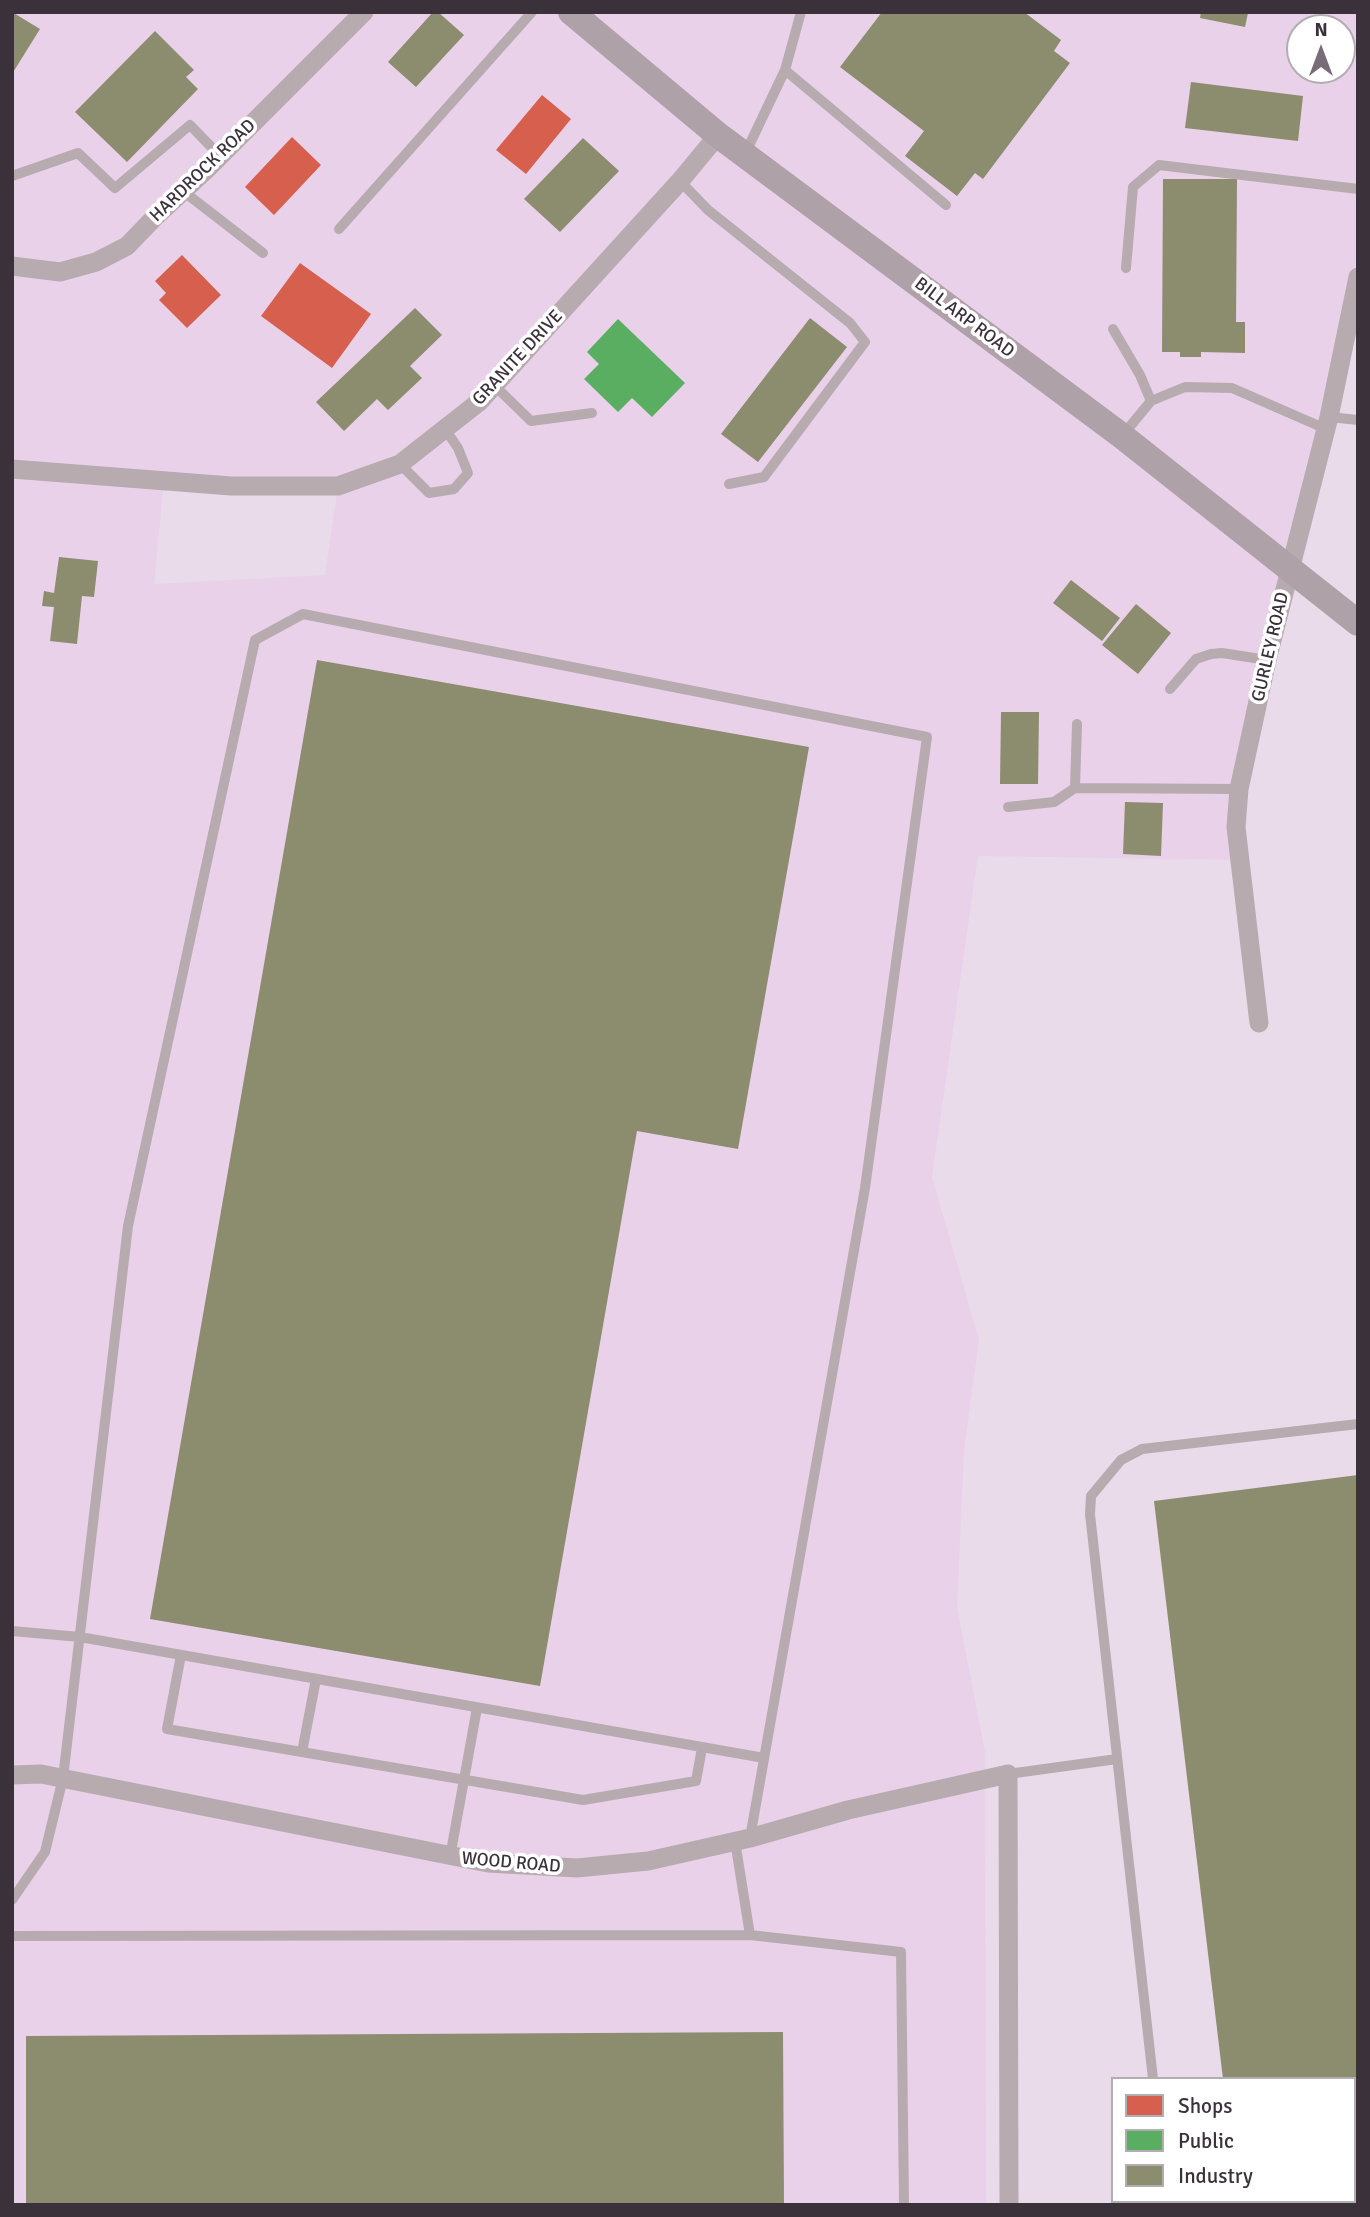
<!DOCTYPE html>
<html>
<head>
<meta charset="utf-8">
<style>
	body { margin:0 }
	#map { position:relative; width:1370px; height:2217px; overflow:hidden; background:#eadbea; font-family:Signika,sans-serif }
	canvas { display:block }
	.frame { position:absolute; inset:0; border:14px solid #3b313b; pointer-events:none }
	.legend { position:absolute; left:1111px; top:2077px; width:245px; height:126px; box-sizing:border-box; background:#fff; border:2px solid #b1adb1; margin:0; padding:9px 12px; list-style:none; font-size:21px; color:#3b313b }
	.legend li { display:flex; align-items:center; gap:14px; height:35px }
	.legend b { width:35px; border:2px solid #b1adb1 }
	.north { position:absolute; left:1286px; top:14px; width:70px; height:70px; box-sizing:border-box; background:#fff; border:2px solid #b1adb1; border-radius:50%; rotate:0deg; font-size:19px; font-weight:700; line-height:28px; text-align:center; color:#3b313b }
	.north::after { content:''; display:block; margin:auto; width:24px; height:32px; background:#786c78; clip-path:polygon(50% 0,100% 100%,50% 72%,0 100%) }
</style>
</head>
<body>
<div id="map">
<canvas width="1370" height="2217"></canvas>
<div class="frame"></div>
<ul class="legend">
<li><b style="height:19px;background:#d6604d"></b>Shops</li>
<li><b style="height:19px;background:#5aae61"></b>Public</li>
<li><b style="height:19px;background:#8c8c6e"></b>Industry</li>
</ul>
<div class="north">N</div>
</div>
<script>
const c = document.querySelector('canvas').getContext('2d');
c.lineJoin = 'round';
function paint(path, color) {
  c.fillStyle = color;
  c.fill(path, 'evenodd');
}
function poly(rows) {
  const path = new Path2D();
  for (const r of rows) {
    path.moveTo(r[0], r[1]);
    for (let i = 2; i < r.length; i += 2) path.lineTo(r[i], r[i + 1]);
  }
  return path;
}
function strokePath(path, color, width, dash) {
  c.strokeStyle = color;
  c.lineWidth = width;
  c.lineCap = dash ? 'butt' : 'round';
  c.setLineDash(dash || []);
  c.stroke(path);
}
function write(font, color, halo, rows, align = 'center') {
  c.font = font + ' Signika,sans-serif';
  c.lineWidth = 7;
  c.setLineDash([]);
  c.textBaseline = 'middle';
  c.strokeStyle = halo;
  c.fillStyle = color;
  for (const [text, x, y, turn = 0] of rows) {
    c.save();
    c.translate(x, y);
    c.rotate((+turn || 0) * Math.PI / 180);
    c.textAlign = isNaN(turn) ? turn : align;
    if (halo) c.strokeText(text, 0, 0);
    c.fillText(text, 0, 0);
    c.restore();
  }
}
const built = poly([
	[12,12,1358,12,1358,277,1239,789,1240,860,978,856,932,1177,979,1340,964,1451,957,1607,985,1752,986,2205,12,2205],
	[1300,28,1342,28,1342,70,1300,70],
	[164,481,338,486,325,575,154,584]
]);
const shops = poly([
	[542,95,571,119,526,174,496,150],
	[292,137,321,165,274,215,245,187],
	[182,255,221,295,187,328,159,300,166,293,155,281],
	[300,263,371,314,332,368,261,316]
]);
const public = poly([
	[618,319,685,383,652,417,632,398,618,412,584,379,599,364,587,352]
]);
const industry = poly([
	[12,12,40,29,12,74],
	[433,12,438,12,464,35,416,87,388,62],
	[882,12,1024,12,1061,40,1054,51,1070,63,983,179,975,173,957,196,905,156,924,131,840,67],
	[1201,12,1246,12,1248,13,1245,27,1200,18],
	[155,31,194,70,186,77,198,89,127,162,75,112],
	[1191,82,1303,96,1298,141,1185,128],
	[583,138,619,171,560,232,524,199],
	[1163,179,1237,179,1236,322,1245,322,1245,353,1201,352,1201,357,1180,357,1180,352,1162,352],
	[415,308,442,335,410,366,422,378,388,410,377,399,344,431,316,402],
	[810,318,847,347,758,462,721,434],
	[59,557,98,561,94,597,82,596,77,644,50,641,54,607,42,606,44,591,54,593],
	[1071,580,1120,618,1102,641,1053,603],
	[1136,604,1171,633,1138,674,1102,645],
	[317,660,809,747,738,1149,637,1131,540,1686,150,1619],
	[1001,712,1039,712,1038,784,1000,784],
	[1125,802,1163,803,1161,856,1123,854],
	[1358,1475,1358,2205,1238,2205,1237,2201,1354,2201,1354,2079,1223,2079,1154,1501],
	[783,2032,784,2205,26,2205,26,2036]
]);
const service = poly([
	[785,70,946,205],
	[745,154,785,70,801,12],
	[12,176,78,153,115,188,190,125,220,156],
	[680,181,708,210,850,323,865,342,764,477,729,484],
	[183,191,263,253],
	[339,229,532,12],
	[1126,268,1133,187,1159,165,1358,189],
	[1113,329,1140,375,1151,401,1122,436],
	[495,386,531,421,592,413],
	[1151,401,1185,387,1232,388,1326,429],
	[1329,417,1358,420],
	[400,464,429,493,454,489,468,473,458,448,445,429],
	[1170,689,1196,659,1211,654,1222,653,1267,660],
	[1075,788,1077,724],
	[1008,807,1054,802,1075,788,1239,789],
	[12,1631,80,1637,764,1758],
	[181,1655,167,1729,583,1800,696,1781,702,1748],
	[302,1752,316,1679],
	[1008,1774,1117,1759],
	[735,1841,750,1935,901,1952,904,2205],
	[450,1857,477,1708],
	[12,1900,45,1852,63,1778,128,1226,255,640,303,614,927,737,865,1188,750,1838],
	[12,1936,750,1935],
	[1153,2079,1090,1514,1091,1496,1121,1460,1142,1449,1358,1424],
	[1167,2201,1167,2205]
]);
const minor = poly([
	[12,266,60,272,96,262,127,246,155,217,208,168,364,12],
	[12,469,231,486,338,486,400,464,479,402,680,181,718,135],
	[1259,1023,1236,827,1239,789,1267,660,1329,417,1358,277],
	[12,1775,41,1774,488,1863,577,1868,648,1861,750,1838,848,1810,1008,1774,1009,2205]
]);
const secondary = poly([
	[571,12,718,135,1122,436,1358,623]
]);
const streetNames = [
	["HARDROCK ROAD",203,171,-44],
	["BILL ARP ROAD",964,318,37],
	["GRANITE DRIVE",518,358,-47],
	["GURLEY ROAD",1271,647,-77],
	["WOOD ROAD",511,1863,5]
];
paint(built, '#e9d1e9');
paint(shops, '#d6604d');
paint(public, '#5aae61');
paint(industry, '#8c8c6e');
strokePath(service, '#b7abb0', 10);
strokePath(minor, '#b7abb0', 19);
strokePath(secondary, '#aea1a7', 26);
write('18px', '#3b313b', '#fff', streetNames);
</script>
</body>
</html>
